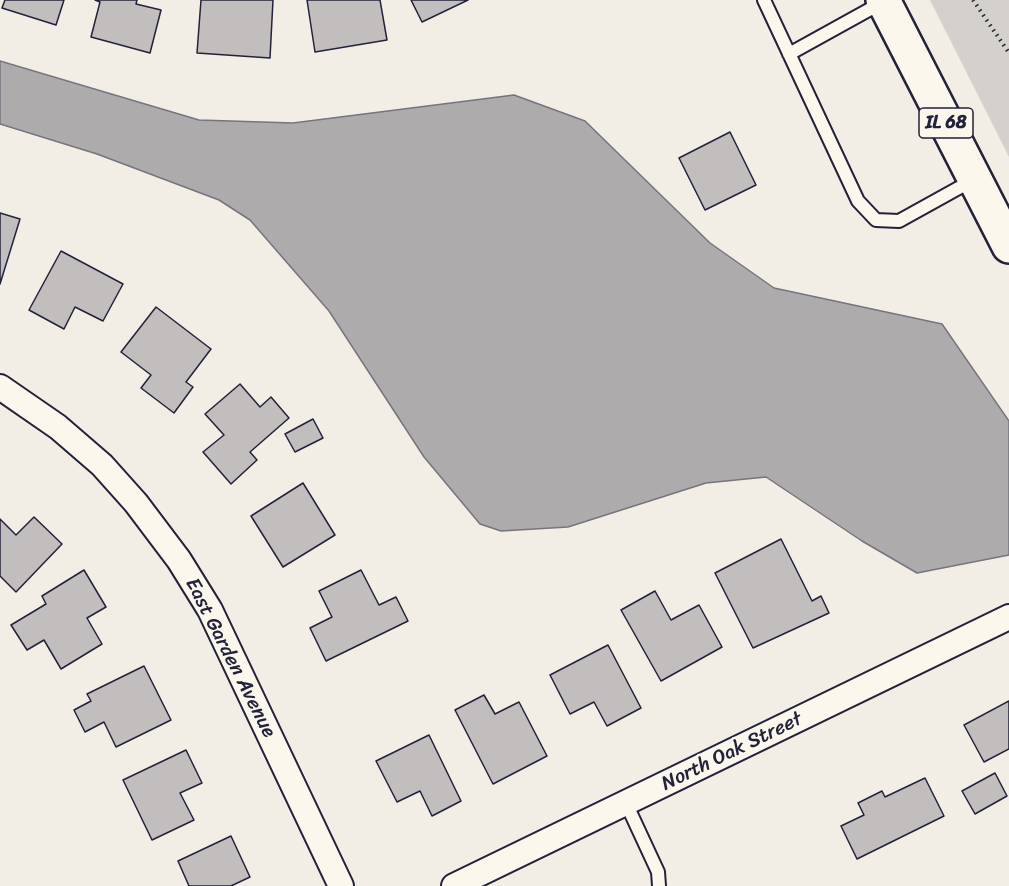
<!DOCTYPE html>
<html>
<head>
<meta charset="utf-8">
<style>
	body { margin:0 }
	canvas { display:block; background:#f2eee5 }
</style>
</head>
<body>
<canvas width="1009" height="886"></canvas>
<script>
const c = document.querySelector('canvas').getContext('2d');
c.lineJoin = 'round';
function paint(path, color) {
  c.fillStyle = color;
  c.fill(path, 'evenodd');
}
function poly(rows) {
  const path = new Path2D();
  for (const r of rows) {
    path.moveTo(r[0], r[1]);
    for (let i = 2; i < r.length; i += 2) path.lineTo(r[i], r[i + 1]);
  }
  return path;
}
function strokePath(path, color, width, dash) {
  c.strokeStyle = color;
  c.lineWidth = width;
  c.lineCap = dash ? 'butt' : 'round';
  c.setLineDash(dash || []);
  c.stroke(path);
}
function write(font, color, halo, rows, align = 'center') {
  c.font = font + ' Sriracha,sans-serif';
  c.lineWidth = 5;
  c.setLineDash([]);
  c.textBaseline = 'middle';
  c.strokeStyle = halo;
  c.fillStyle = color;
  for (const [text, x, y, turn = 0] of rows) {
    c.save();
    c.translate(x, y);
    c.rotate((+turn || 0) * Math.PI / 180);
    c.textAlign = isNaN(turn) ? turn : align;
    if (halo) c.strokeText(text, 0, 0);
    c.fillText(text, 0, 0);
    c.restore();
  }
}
const green = poly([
	[930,0,1009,0,1009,157]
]);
const water = poly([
	[0,61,199,120,293,123,514,95,585,121,710,243,774,288,942,324,1009,421,1009,555,917,573,862,541,766,477,706,483,568,527,501,531,480,524,424,457,329,311,250,220,219,200,97,154,0,124,0,61]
]);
const building = poly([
	[5,0,64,0,56,25,2,8,5,0],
	[95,0,137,0,136,4,161,10,150,53,91,37,100,2,95,0],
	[201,0,273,0,270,58,197,53,201,0],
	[307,0,380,0,387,40,315,52,307,0],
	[411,0,468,0,422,22,411,0],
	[730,132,756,185,705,210,679,158,730,132],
	[0,213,20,219,0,284,0,213],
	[61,251,123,284,103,321,75,307,64,329,29,310,61,251],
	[156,307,211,349,186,382,193,387,174,413,141,388,151,375,121,352,156,307],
	[240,384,260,407,271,397,289,418,250,452,257,460,231,484,203,452,224,435,205,414,240,384],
	[313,419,323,438,295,452,285,434,313,419],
	[303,483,335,535,283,567,251,516,303,483],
	[34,517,62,544,16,592,0,576,0,519,16,535,34,517],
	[781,539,812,601,821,596,829,613,753,648,715,573,781,539],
	[84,570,106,607,87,618,102,644,61,669,44,640,27,650,11,625,46,604,42,596,84,570],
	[361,570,379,605,396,597,408,621,326,661,310,628,332,617,319,591,361,570],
	[655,591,671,620,699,605,722,647,661,681,621,610,655,591],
	[608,645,641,708,607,726,594,702,570,714,550,675,608,645],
	[144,666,171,720,116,747,104,722,85,732,74,710,91,701,87,694,144,666],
	[484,695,495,714,519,702,547,756,493,784,455,710,484,695],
	[1009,701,1009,749,984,762,964,725,1009,701],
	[429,735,461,801,432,816,420,791,397,802,376,761,429,735],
	[186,750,202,783,180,793,194,820,152,840,123,780,186,750],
	[995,773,1007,796,975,814,962,791,995,773],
	[925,778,944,816,857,859,841,826,864,815,858,803,882,791,885,797,925,778],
	[231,836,250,877,231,886,189,886,178,861,231,836]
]);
const path = poly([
	[973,0,1009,53]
]);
const service = poly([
	[764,0,858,201,876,220,899,221,973,180],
	[789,54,883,2],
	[626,803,658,872,659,886]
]);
const minor = poly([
	[0,387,58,427,102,465,136,503,179,560,210,610,341,886],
	[454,886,1009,617]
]);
const primary = poly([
	[883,0,1009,246]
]);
const shields = [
	[946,123,54]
];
const shieldNames = [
	["IL 68",946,123]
];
const streetNames = [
	["East Garden Avenue",230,658,63],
	["North Oak Street",732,752,-26]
];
paint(green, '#d4d1cc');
paint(water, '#aeabad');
strokePath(water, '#76747f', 1.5);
paint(building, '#c2bebe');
strokePath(building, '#22223b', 1.5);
strokePath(service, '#22223b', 16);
strokePath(minor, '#22223b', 28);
strokePath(primary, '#22223b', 38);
strokePath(path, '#22223b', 4, [1.5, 4.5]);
strokePath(service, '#fbf7ec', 12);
strokePath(minor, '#fbf7ec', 24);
strokePath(primary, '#fbf7ec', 33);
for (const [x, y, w] of shields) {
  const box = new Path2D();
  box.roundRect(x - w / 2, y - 15, w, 30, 4.5);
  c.fillStyle = '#fbf7ec';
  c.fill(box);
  strokePath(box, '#22223b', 1.5);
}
write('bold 18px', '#22223b', null, shieldNames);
write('20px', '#22223b', '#fbf7ec', streetNames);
</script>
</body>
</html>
